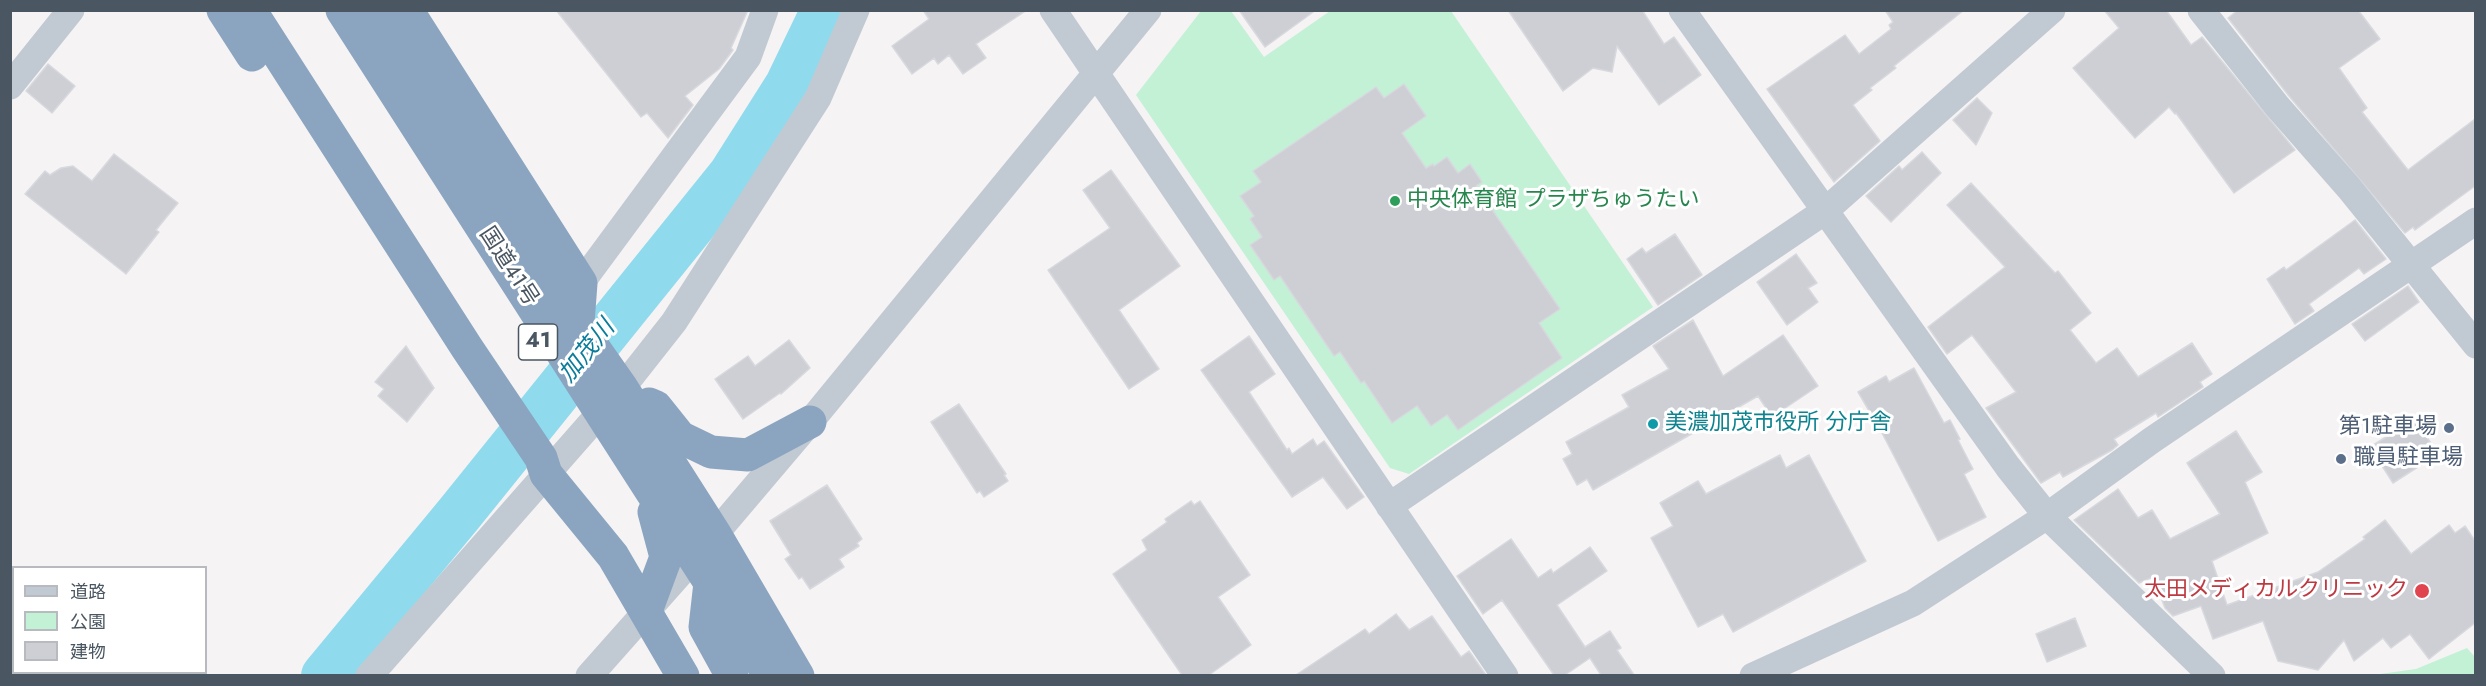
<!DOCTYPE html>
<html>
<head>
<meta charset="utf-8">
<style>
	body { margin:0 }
	#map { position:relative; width:2486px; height:686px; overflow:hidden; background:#f5f3f3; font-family:Jost,"Noto Sans JP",sans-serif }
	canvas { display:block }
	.frame { position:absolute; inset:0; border:12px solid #4a5661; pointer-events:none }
	.legend { position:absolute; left:12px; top:566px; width:195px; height:108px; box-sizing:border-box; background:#fff; border:2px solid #b7bbc0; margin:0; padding:8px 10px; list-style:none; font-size:18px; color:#4a5661 }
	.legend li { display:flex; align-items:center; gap:12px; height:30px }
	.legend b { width:30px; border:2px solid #b7bbc0 }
</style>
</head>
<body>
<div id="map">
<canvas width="2486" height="686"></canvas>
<div class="frame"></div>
<ul class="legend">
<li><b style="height:8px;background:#c1cad2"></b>道路</li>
<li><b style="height:16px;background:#c3f1d5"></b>公園</li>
<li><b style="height:16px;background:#cdcfd5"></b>建物</li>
</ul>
</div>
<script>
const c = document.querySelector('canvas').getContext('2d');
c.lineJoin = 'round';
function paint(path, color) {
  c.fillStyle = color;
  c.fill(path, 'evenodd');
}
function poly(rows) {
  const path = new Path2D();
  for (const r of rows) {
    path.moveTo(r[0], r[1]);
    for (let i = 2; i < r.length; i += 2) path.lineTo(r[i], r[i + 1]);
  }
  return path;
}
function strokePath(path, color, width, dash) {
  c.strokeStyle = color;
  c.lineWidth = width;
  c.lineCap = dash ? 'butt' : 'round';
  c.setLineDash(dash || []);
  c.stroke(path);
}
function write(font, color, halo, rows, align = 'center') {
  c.font = font + ' Jost,"Noto Sans JP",sans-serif';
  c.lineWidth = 6;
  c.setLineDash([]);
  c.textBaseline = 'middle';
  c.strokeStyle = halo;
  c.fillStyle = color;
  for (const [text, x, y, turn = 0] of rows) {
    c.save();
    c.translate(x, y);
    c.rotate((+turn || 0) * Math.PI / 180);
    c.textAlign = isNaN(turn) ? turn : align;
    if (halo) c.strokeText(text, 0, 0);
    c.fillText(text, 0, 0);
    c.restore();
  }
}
const green = poly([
	[1201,11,1231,11,1264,57,1330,11,1451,11,1653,307,1409,474,1390,468,1136,95],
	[2467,648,2475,657,2475,675,2373,675,2416,669]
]);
const river = poly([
	[325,676,459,514,732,175,789,85,825,10]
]);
const building = poly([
	[556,10,748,10,731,48,733,50,719,69,685,96,693,105,668,138,647,113,641,117,556,10],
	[923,10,1027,10,976,44,986,58,963,74,949,55,938,64,934,58,912,74,892,46,929,19,923,10],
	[1239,10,1316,10,1265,47,1239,10],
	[1508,10,1642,10,1664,44,1674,37,1701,75,1659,105,1617,46,1612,72,1593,68,1563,91,1508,10],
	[1885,10,1964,10,1894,66,1896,68,1870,88,1872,90,1853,105,1880,141,1834,182,1767,89,1845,35,1859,54,1891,29,1889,25,1893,22,1885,10],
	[2104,10,2166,10,2191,45,2202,37,2295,150,2234,193,2176,113,2175,114,2169,107,2135,138,2073,68,2119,28,2104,10],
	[2238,10,2358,10,2380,39,2339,68,2367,108,2362,112,2408,170,2475,119,2475,186,2415,230,2413,227,2405,233,2289,96,2228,18,2238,10],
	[48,64,75,86,52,113,26,91,48,64],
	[1404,84,1426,116,1402,133,1426,168,1433,164,1434,166,1447,157,1458,173,1470,164,1482,182,1476,186,1560,309,1539,323,1562,358,1458,430,1447,415,1431,426,1417,406,1392,423,1364,381,1361,383,1340,352,1334,356,1280,276,1274,280,1250,245,1262,237,1250,219,1254,216,1240,196,1261,182,1253,171,1376,87,1384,98,1404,84],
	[1977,98,1992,113,1976,145,1953,120,1977,98],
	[1922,152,1941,173,1891,222,1866,196,1899,166,1902,170,1922,152],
	[114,154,178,203,156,230,159,232,126,274,25,194,45,171,50,175,61,168,73,166,92,181,114,154],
	[1111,170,1180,266,1119,310,1159,369,1129,389,1048,270,1110,228,1083,190,1111,170],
	[1971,183,2055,273,2058,271,2091,313,2070,330,2096,363,2117,348,2138,377,2192,343,2212,374,2200,382,2203,387,2158,417,2156,413,2114,439,2118,445,2112,450,2063,477,2060,472,2041,483,1986,408,2016,392,1972,335,1947,354,1928,327,2005,267,1947,205,1971,183],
	[2355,220,2386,259,2364,274,2359,268,2309,304,2314,311,2295,324,2267,279,2284,267,2286,270,2355,220],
	[1675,234,1702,275,1658,305,1627,259,1642,248,1646,253,1675,234],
	[1796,254,1817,283,1808,288,1818,302,1787,325,1757,282,1796,254],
	[2408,286,2419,302,2365,341,2352,324,2408,286],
	[1693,320,1723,376,1783,335,1818,386,1772,417,1758,396,1593,490,1587,479,1577,485,1563,459,1572,454,1566,442,1629,407,1622,395,1669,369,1653,346,1693,320],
	[1249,336,1275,374,1249,392,1287,450,1289,448,1292,454,1313,439,1317,446,1324,441,1364,497,1347,509,1323,477,1292,497,1201,370,1249,336],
	[789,340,810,368,781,394,780,393,743,419,715,379,748,356,755,366,789,340],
	[406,346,434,388,407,422,378,396,384,389,375,382,406,346],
	[1914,368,1944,423,1950,420,1960,439,1958,440,1973,469,1964,474,1986,517,1938,541,1881,431,1858,392,1886,376,1889,382,1914,368],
	[959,404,1006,474,1004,475,1008,481,984,497,980,491,977,493,931,422,959,404],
	[2415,419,2438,454,2393,483,2370,447,2415,419],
	[2236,431,2262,472,2245,482,2268,533,2212,561,2227,605,2318,572,2365,539,2363,537,2385,520,2411,554,2449,525,2455,533,2465,526,2475,541,2475,623,2429,659,2410,634,2391,648,2383,638,2354,661,2344,640,2318,670,2278,661,2263,621,2213,639,2201,606,2173,616,2165,608,2153,577,2139,583,2074,520,2118,489,2138,518,2152,510,2170,539,2220,514,2187,463,2236,431],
	[1780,455,1786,468,1809,455,1866,561,1733,632,1723,614,1698,627,1651,538,1673,526,1660,503,1698,481,1706,494,1780,455],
	[827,485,862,539,857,543,859,546,839,559,844,567,810,589,802,577,799,579,785,559,791,555,770,521,827,485],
	[1191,501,1194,505,1200,501,1250,575,1218,597,1251,645,1209,675,1182,675,1113,574,1147,550,1142,540,1167,522,1165,519,1191,501],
	[1511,539,1538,578,1551,569,1553,573,1590,547,1607,571,1557,605,1585,647,1610,631,1621,648,1617,650,1634,675,1601,675,1590,658,1565,675,1554,675,1502,600,1483,614,1457,576,1511,539],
	[1396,614,1409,630,1432,616,1461,657,1469,651,1486,675,1296,675,1365,629,1369,634,1396,614],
	[2075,618,2086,646,2047,662,2036,634,2075,618]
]);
const minor = poly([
	[1053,10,1505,676],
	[1682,10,2008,467,2047,516,2212,676],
	[2201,10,2277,106,2349,188,2476,345],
	[10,86,71,10],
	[581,283,748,57,765,10],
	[1389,506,1825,211,2052,10],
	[369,676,622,388,674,322,818,98,856,10],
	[589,676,715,534,810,422,1148,10],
	[1753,676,1913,603,2047,516,2152,440,2476,221]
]);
const highway = poly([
	[223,10,252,55],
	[250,10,467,348,541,458,546,474,613,556,683,676],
	[342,10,770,676],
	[373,10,556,294,622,388,715,534,798,676],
	[407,10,581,283,578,323],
	[649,404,656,407,680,437,711,452,748,455,810,422],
	[711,574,705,627,732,676],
	[646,611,666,557,654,512]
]);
const markers = [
	[1395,201,6,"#2e9e5b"],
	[1653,424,6,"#0f9aa8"],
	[2449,428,6,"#5c6f8a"],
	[2341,459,6,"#5c6f8a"],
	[2422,591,8,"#e0444e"]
];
const shields = [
	[538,342,39]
];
const shieldNames = [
	["41",538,342]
];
const leisureNames = [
	["中央体育館 プラザちゅうたい",1407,201]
];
const streetNames = [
	["国道41号",508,267,57]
];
const cultureNames = [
	["美濃加茂市役所 分庁舎",1665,424]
];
const serviceNames = [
	["第1駐車場",2437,428],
	["職員駐車場",2353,459,"left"]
];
const healthNames = [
	["太田メディカルクリニック",2408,591]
];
const waterNames = [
	["加茂川",588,352,-51]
];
paint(green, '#c3f1d5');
strokePath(river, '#90daee', 48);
paint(building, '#cdcfd5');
strokePath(building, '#d7d9de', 1.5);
strokePath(minor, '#c1cad2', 27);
strokePath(highway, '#8ba5c1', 33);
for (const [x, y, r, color] of markers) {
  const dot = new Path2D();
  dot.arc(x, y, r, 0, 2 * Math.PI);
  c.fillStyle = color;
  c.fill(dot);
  strokePath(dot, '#fff', 2);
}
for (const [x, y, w] of shields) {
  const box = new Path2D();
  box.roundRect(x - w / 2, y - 18, w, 36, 4.5);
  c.fillStyle = '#fff';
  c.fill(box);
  strokePath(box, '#4a5661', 1.5);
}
write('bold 21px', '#4a5661', null, shieldNames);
write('22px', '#27864d', '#fff', leisureNames, 'left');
write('22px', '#4a5661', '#fff', streetNames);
write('22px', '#0d838f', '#fff', cultureNames, 'left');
write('22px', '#4e5e75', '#fff', serviceNames, 'right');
write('22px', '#be3a42', '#fff', healthNames, 'right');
write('italic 24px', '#0c7c9b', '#fff', waterNames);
</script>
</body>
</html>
